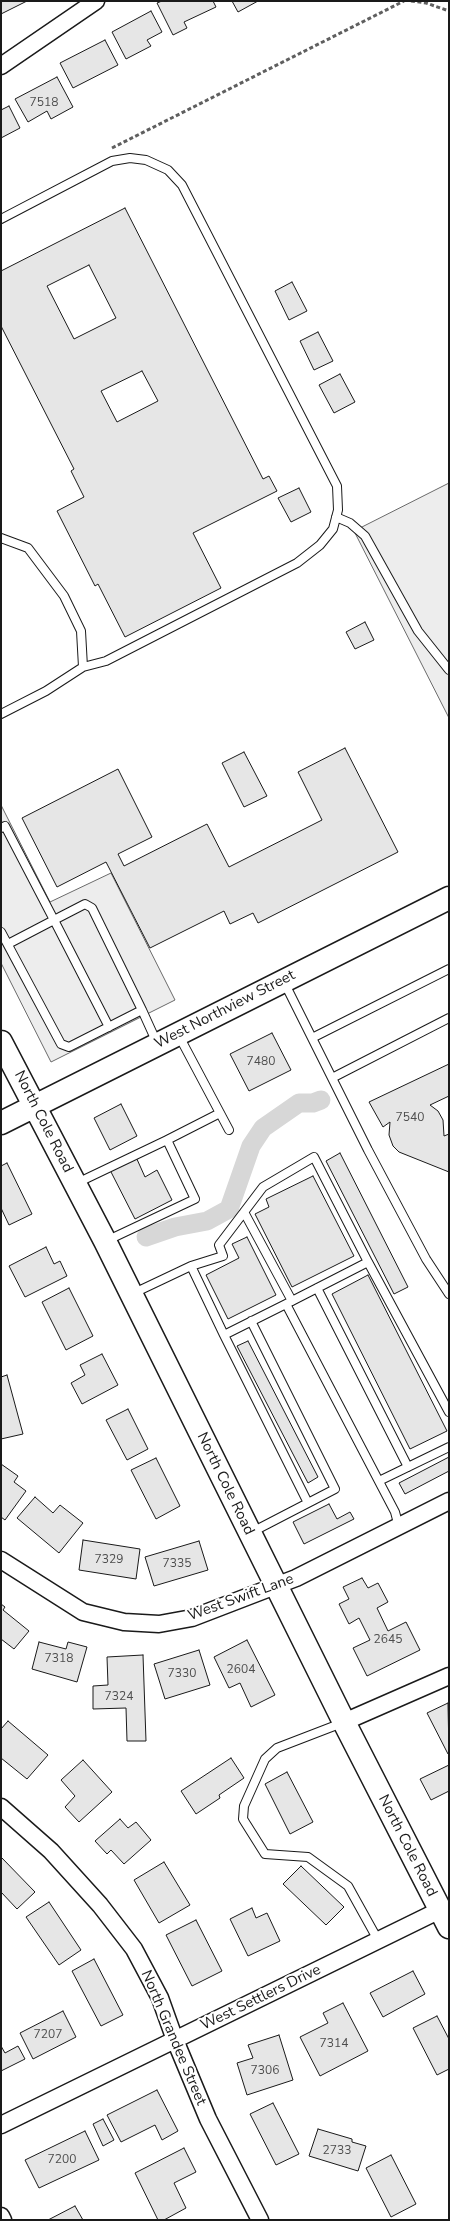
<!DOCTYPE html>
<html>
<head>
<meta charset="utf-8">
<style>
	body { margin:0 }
	#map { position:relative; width:450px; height:2221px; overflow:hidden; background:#fff; font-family:"Nunito Sans",sans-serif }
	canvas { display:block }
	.frame { position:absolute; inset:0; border:2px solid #1a1a1a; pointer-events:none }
</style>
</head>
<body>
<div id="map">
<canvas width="450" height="2221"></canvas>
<div class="frame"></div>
</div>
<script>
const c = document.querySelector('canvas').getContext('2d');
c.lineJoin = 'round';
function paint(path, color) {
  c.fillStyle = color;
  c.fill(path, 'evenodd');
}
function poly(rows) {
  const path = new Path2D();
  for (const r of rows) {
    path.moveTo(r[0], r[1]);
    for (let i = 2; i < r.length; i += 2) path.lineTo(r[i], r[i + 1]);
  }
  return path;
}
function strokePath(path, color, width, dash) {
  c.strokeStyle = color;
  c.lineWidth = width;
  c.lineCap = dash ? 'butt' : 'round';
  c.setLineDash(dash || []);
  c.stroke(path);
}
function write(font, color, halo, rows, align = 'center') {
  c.font = font + ' "Nunito Sans",sans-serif';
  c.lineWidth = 4;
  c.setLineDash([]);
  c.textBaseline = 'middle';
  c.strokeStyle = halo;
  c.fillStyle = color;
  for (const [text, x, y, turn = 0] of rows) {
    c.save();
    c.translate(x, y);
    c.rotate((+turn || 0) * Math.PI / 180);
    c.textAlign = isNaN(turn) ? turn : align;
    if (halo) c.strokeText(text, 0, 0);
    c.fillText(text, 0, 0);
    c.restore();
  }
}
const built = poly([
	[449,483,449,718,354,531,449,483],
	[1,805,50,902,111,873,175,1000,51,1062,1,963,1,805]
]);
const canal = poly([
	[146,1237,175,1227,207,1221,229,1209,251,1146,263,1128,299,1103,313,1103,321,1100]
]);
const building = poly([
	[1,1,27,1,1,14,1,1],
	[162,1,213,1,216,7,184,22,187,28,173,35,157,3,162,1],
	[232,1,258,1,238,12,232,1],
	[151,11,162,32,147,40,151,46,126,59,112,32,151,11],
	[105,40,118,65,73,88,60,63,105,40],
	[57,77,73,107,51,119,47,111,28,122,15,99,57,77],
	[9,106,20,128,1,138,1,110,9,106],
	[125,208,263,479,269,476,277,491,193,533,221,588,125,637,98,584,95,586,57,511,84,497,71,471,74,469,1,326,1,271,125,208],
	[89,265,116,318,74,339,47,286,89,265],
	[142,371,158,401,117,422,101,391,142,371],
	[292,282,307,311,289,320,275,291,292,282],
	[318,332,333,361,314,370,300,341,318,332],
	[340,374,355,402,334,413,319,385,340,374],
	[299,488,311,512,291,522,278,498,299,488],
	[365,622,374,640,355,649,346,632,365,622],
	[345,748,398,852,258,923,253,913,230,924,224,911,150,948,106,862,57,887,22,818,118,769,152,837,118,854,124,866,207,824,229,867,322,820,298,772,345,748],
	[244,752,267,796,244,807,222,763,244,752],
	[272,1033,291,1070,249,1091,230,1054,272,1033],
	[449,1064,449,1096,430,1105,438,1111,443,1120,444,1136,449,1134,449,1172,399,1152,393,1146,389,1135,390,1122,383,1127,369,1102,449,1064],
	[121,1104,137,1136,110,1150,94,1118,121,1104],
	[340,1153,408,1287,394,1294,326,1161,340,1153],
	[136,1157,145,1177,157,1170,172,1200,135,1219,110,1170,136,1157],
	[7,1163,32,1214,9,1225,1,1208,1,1166,7,1163],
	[313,1176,354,1256,292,1287,255,1214,269,1207,266,1199,313,1176],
	[247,1237,276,1295,228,1319,206,1275,239,1258,232,1244,247,1237],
	[46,1247,54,1264,60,1261,67,1276,25,1297,9,1266,46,1247],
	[368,1275,447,1431,410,1449,332,1294,368,1275],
	[69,1288,93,1336,66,1350,42,1302,69,1288],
	[248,1341,318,1477,308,1483,237,1346,248,1341],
	[102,1354,118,1385,82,1404,71,1383,85,1375,80,1365,102,1354],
	[7,1375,23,1434,1,1439,1,1377,7,1375],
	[128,1409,148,1449,127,1460,106,1420,128,1409],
	[449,1457,449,1471,405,1494,399,1483,449,1457],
	[156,1458,180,1506,156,1519,131,1470,156,1458],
	[1,1464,18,1476,14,1482,26,1491,5,1520,1,1517,1,1464],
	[35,1497,53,1513,60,1505,83,1523,59,1553,17,1518,35,1497],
	[329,1504,337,1519,350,1512,354,1519,304,1544,293,1522,329,1504],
	[83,1540,140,1549,136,1579,79,1570,83,1540],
	[199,1541,208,1570,154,1586,145,1557,199,1541],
	[362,1578,368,1588,378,1583,388,1602,377,1608,388,1631,406,1622,420,1650,367,1676,353,1648,370,1640,359,1618,349,1624,339,1604,349,1599,343,1587,362,1578],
	[1,1604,5,1607,3,1610,29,1631,14,1649,1,1639,1,1604],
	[247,1640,275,1695,251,1707,240,1683,229,1688,214,1657,247,1640],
	[39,1642,66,1649,68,1642,87,1647,77,1682,32,1669,39,1642],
	[199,1650,210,1685,165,1699,154,1664,199,1650],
	[143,1655,146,1741,127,1741,126,1708,93,1709,93,1686,108,1685,107,1657,143,1655],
	[448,1703,449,1754,448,1754,427,1713,448,1703],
	[8,1721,48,1755,27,1779,1,1758,1,1729,8,1721],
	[231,1758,244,1778,219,1795,220,1798,196,1814,181,1791,231,1758],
	[83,1760,112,1792,79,1822,65,1807,75,1796,61,1780,83,1760],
	[449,1765,449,1791,431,1800,420,1779,449,1765],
	[287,1772,313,1822,290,1834,265,1784,287,1772],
	[120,1819,128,1828,136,1822,151,1840,124,1864,111,1850,107,1854,95,1841,120,1819],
	[1,1857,35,1892,17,1909,1,1892,1,1857],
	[164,1862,190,1905,159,1923,134,1880,164,1862],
	[301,1866,344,1907,326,1925,283,1884,301,1866],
	[49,1902,81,1950,59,1965,26,1917,49,1902],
	[252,1908,256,1918,267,1913,280,1941,248,1956,230,1919,252,1908],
	[196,1920,222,1971,192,1986,166,1935,196,1920],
	[94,1959,123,2015,101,2026,72,1971,94,1959],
	[413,1971,425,1994,383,2017,370,1993,413,1971],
	[343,2003,368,2051,320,2076,300,2037,328,2023,323,2013,343,2003],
	[63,2011,76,2037,33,2059,20,2033,63,2011],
	[437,2016,449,2039,449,2069,437,2075,413,2028,437,2016],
	[279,2035,293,2080,247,2095,237,2063,253,2058,248,2045,279,2035],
	[1,2046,5,2053,18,2046,25,2059,1,2071,1,2046],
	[157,2090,178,2131,162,2140,155,2125,121,2142,107,2115,157,2090],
	[273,2103,299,2154,276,2165,250,2114,273,2103],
	[103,2119,114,2140,103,2146,93,2124,103,2119],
	[318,2129,352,2139,352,2142,366,2146,358,2171,309,2156,318,2129],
	[85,2131,99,2160,39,2188,25,2160,85,2131],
	[184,2148,196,2172,174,2183,186,2208,164,2220,158,2220,135,2173,184,2148],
	[391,2155,416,2204,391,2217,366,2168,391,2155],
	[75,2206,83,2220,48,2220,75,2206]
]);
const path = poly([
	[411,1,426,3,449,11],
	[112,148,404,1]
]);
const lane = poly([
	[1,219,112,161,130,158,146,160,168,170,182,185,337,486,338,510,333,529,320,545,297,563,106,661,83,667],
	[336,517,350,523,365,536,418,631,449,670],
	[1,538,28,548,64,596,81,631,83,667,46,691,1,714],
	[1,828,5,826,54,920,85,904,92,908,142,1010],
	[1,932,61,1044,69,1047,142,1010,157,1043],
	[8,944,54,920,109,1027],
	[284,982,368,1150,426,1259,449,1294],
	[179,1036,229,1130],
	[312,1038,449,969],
	[332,1078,449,1018],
	[167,1140,220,1113],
	[77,1183,167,1140,195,1199,106,1241],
	[244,1212,292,1301],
	[191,1266,223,1256,219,1245,263,1187,314,1157,368,1262],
	[317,1288,408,1467],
	[134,1293,191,1266,224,1335,286,1304,395,1512,399,1527],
	[286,1304,368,1262,449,1412],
	[251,1321,335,1489,252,1532],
	[224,1335,308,1503],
	[379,1481,449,1447],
	[342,1723,277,1748,265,1759,244,1806,243,1819,265,1854,308,1857,348,1886,378,1940]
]);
const street = poly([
	[1,66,96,1],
	[1,1560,83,1612,124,1622,159,1624,192,1618,296,1578,449,1501],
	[344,1722,449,1676],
	[1,1807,51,1851,100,1905,134,1949,160,1998,175,2040,208,2119,260,2220],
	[1,2125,440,1910],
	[1,2216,3,2220]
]);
const secondary = poly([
	[1,1042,105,1241,344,1722,449,1927],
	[1,1123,449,898]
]);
const numberNames = [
	["7518",44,103],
	["7480",261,1062],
	["7540",410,1118],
	["7329",109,1560],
	["7335",177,1564],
	["2645",388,1640],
	["7318",59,1659],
	["2604",241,1670],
	["7330",182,1674],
	["7324",119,1697],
	["7207",48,2035],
	["7314",334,2044],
	["7306",265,2071],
	["2733",337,2151],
	["7200",62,2160]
];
const streetNames = [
	["West Northview Street",225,1010,-27],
	["North Cole Road",43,1122,63],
	["North Cole Road",225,1484,64],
	["West Swift Lane",241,1598,-20],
	["North Cole Road",407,1846,63],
	["West Settlers Drive",261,1998,-26],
	["North Grandee Street",173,2038,67]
];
paint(built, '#ededed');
strokePath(built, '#6a6a6a', 1);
strokePath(canal, '#d7d7d7', 19);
paint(building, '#e6e6e6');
strokePath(building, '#1a1a1a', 1);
strokePath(lane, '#1a1a1a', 10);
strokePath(street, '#1a1a1a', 19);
strokePath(secondary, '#1a1a1a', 25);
strokePath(path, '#5f5f5f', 3, [4, 2.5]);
strokePath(lane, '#fff', 8);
strokePath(street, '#fff', 16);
strokePath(secondary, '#fff', 22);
write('12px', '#4d4d4d', null, numberNames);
write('15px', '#1a1a1a', '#fff', streetNames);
</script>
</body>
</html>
